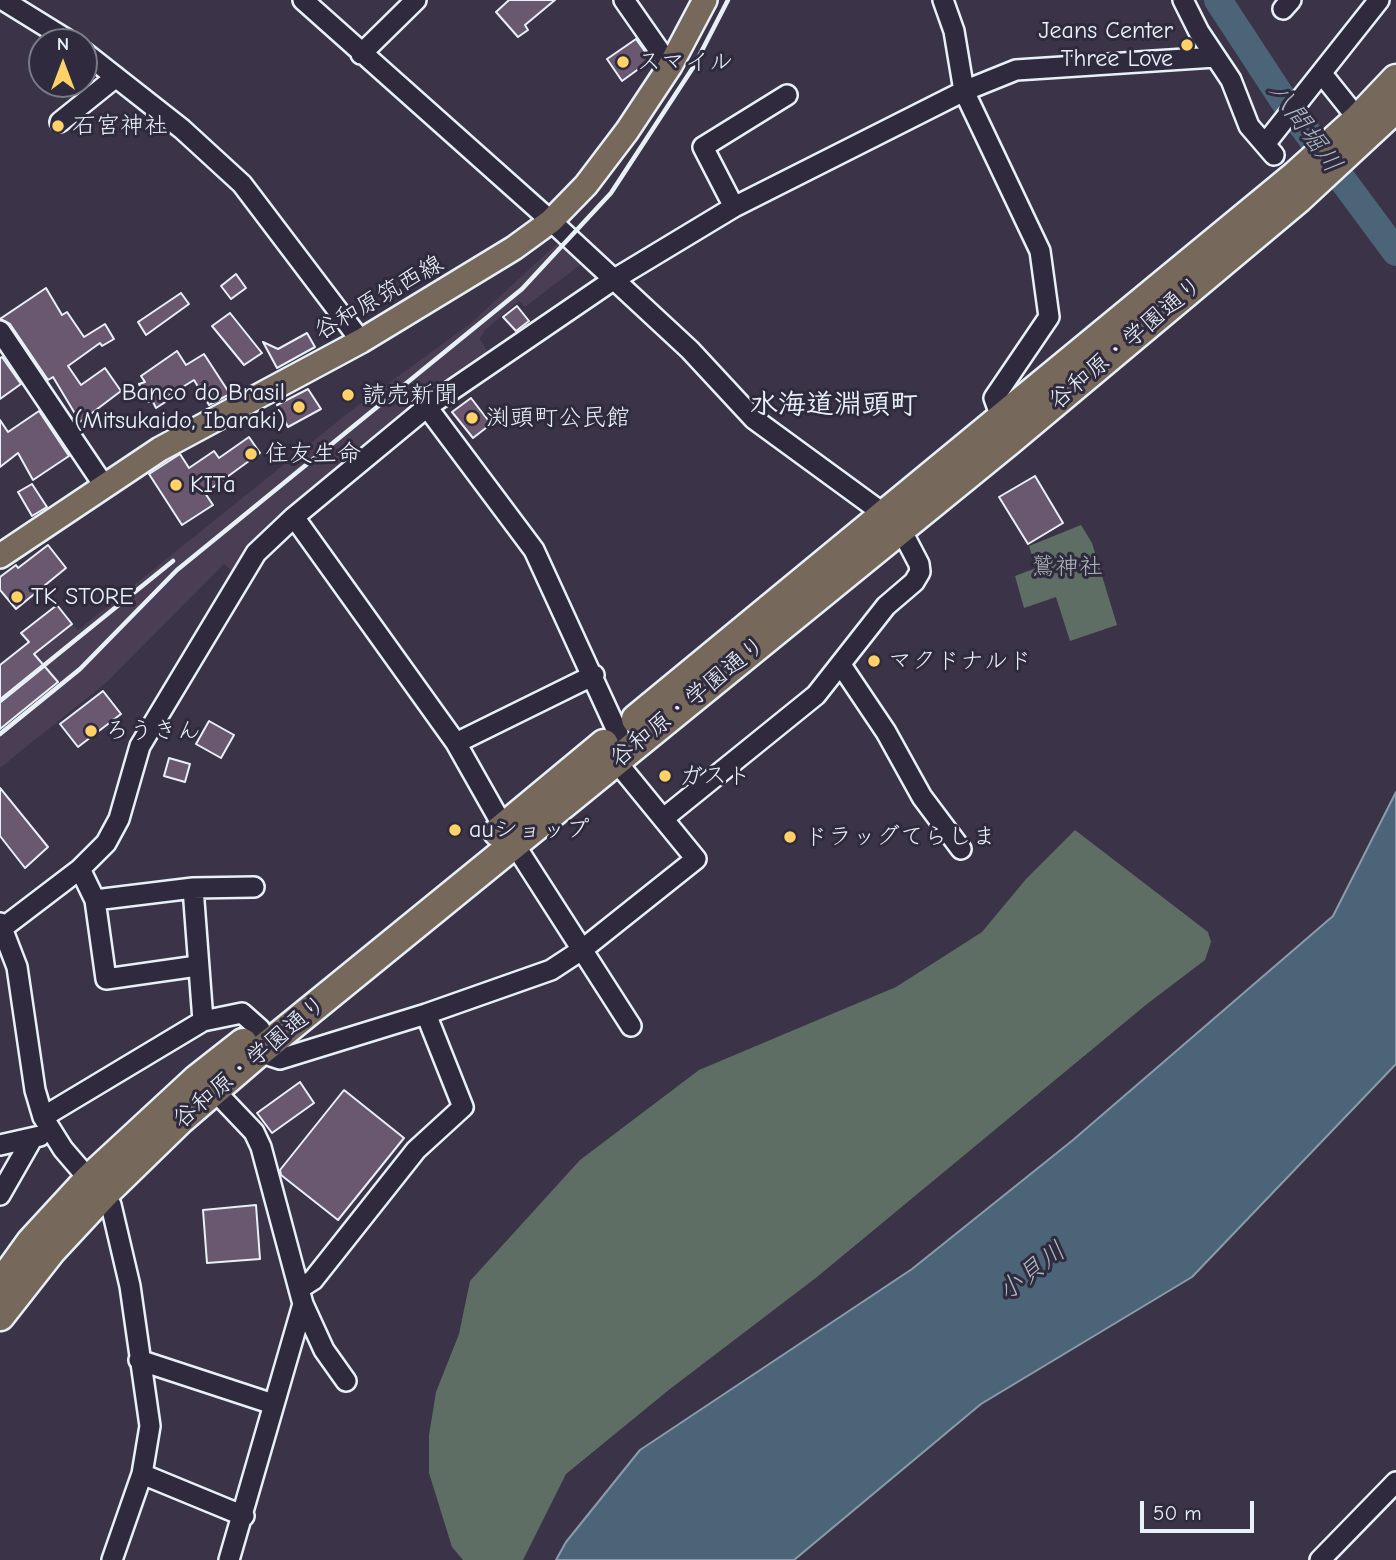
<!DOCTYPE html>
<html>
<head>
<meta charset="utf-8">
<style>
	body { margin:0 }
	#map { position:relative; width:1396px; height:1560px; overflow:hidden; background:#3b3347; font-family:"Comic Neue",sans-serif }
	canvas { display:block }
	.north { position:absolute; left:28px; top:28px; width:70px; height:70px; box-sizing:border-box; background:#2f2a3d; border:2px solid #797a88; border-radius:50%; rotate:0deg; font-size:19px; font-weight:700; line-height:28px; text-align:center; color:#e8f1f8 }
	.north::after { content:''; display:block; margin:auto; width:24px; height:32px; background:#ffd166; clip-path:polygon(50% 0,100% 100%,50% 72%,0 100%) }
	.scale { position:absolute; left:1140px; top:1501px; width:114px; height:32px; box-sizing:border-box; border:4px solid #e8f1f8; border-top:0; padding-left:9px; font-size:21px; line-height:24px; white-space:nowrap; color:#e8f1f8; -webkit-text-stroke:5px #2f2a3d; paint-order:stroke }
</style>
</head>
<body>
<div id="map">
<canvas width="1396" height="1560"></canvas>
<div class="north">N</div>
<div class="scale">50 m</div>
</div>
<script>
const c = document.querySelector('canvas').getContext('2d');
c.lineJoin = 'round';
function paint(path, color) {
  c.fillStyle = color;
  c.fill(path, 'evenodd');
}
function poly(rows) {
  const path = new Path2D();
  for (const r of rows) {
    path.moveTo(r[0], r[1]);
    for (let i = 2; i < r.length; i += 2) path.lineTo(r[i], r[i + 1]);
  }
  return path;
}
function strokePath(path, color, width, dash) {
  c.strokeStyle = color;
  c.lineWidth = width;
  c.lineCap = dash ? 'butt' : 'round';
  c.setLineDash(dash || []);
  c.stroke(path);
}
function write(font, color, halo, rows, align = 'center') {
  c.font = font + ' "Comic Neue","Klee One",sans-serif';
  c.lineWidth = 6;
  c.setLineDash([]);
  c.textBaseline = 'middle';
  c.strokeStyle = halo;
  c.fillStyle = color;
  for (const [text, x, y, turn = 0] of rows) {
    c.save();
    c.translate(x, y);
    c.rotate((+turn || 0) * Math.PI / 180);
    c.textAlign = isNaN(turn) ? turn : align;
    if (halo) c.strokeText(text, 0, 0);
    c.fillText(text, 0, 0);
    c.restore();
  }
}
const built = poly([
	[561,240,584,262,525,307,519,301,485,330,480,339,489,353,413,408,256,540,233,572,224,564,107,682,0,768,0,681,72,624,78,630,348,413,471,323]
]);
const green = poly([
	[1081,525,1092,543,1117,625,1070,641,1056,597,1024,608,1015,576,1036,568,1029,546],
	[1075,830,1208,932,1211,942,1205,960,1147,1004,817,1277,670,1389,566,1474,523,1560,463,1560,452,1547,429,1473,429,1435,436,1392,459,1334,470,1281,580,1160,699,1070,896,987,982,932,1026,879]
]);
const water = poly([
	[1396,792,1396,1064,1192,1277,981,1404,794,1560,556,1560,566,1542,640,1450,912,1269,1073,1140,1333,916,1396,792]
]);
const river = poly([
	[1218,0,1284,101,1396,252]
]);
const building = poly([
	[509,0,555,0,525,25,528,30,518,37,496,12,509,0],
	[636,39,651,60,622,81,607,59,636,39],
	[236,274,246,288,231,299,221,286,236,274],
	[46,288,62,315,67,312,84,337,105,324,114,339,102,346,100,343,68,366,81,385,105,368,121,391,80,422,53,377,48,380,10,324,0,319,46,288],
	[181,293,189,304,146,335,138,322,181,293],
	[517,306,529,321,516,331,503,317,517,306],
	[230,313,262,353,244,365,212,326,230,313],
	[307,333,315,347,277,368,263,342,278,349,307,333],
	[177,351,186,365,204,354,230,394,209,405,194,380,165,398,167,401,156,408,152,400,148,402,139,384,145,382,141,376,177,351],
	[2,357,21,384,0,399,0,358,2,357],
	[308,389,321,409,288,427,277,405,308,389],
	[471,398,491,424,473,438,452,412,471,398],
	[39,411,69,456,33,480,18,453,0,467,0,420,8,432,39,411],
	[249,437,260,453,205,493,213,505,182,525,149,474,180,454,189,468,214,451,219,458,249,437],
	[1035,476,1063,523,1028,544,999,497,1035,476],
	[32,484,47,507,32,516,18,492,32,484],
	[48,545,66,568,16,609,0,590,0,577,16,565,18,568,48,545],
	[57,605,72,624,34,654,58,682,0,729,0,665,29,642,21,633,57,605],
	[103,691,121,714,78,747,60,724,103,691],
	[209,721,234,735,221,758,196,744,209,721],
	[169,758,190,764,185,782,164,776,169,758],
	[0,788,48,847,25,868,0,836,0,788],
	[300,1082,314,1103,272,1133,257,1113,300,1082],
	[344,1090,404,1138,338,1220,281,1175,280,1170,344,1090],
	[256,1205,260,1259,207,1263,203,1210,256,1205]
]);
const minor = poly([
	[3,0,71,42],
	[303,0,551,221,690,350,754,419,884,514,907,541,919,564,920,572,914,582,886,606,816,695,664,818],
	[624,0,670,66],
	[943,0,954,31,964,91,1040,251,1049,317,994,398,1001,417],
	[1183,0,1199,32,1231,80,1249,126,1274,155],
	[1283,9,1291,0],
	[84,52,182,129,242,184,361,341],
	[361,54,416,0],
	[1322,74,1358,119],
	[60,122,116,77],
	[1265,144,1379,0],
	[734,207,703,147,787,95],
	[0,331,103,484],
	[427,407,534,550,618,733],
	[294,517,456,743,504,828,631,1026],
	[841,665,886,732,922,797,961,849],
	[456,743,594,675],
	[80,869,95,900,106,979,197,966],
	[193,888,203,1021],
	[95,900,193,888,254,887],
	[0,923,17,967,35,1090,43,1117,63,1149,111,1205,130,1286,150,1426,142,1474,112,1560],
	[0,930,80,869,106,843,119,819,140,746,256,553,294,517,427,407,613,280,734,207,964,91,1016,70,1215,57],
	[259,1052,280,1059,426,1014,551,970,583,949,696,859,615,760],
	[215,1091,254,1132,261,1147,303,1304,324,1350,346,1381],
	[43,1117,203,1021,242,1013,260,1029],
	[0,1145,40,1136],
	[0,1195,32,1139],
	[299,1289,313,1280,416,1150,463,1107,426,1014],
	[139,1360,273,1404],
	[142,1474,244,1516],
	[229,1560,303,1304],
	[1320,1560,1396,1482]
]);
const major = poly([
	[0,556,160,449,361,341,514,248,551,221,586,185,627,131,670,66,705,0]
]);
const highway = poly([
	[636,719,1296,175,1358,119,1396,79],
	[498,832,604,744],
	[0,1285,31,1242,89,1179,196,1080,243,1043],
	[0,1316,51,1251,104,1194,180,1120,259,1052,1009,441,1299,198,1396,108]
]);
const rail = poly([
	[0,701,173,561],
	[0,734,80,669,177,570,522,289,611,193,694,66,728,0]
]);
const markers = [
	[1187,45,7,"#ffd166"],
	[623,62,7,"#ffd166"],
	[58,126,7,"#ffd166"],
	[348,395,7,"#ffd166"],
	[299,407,7,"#ffd166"],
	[472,418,7,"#ffd166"],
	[251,454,7,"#ffd166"],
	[176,485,7,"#ffd166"],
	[17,597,7,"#ffd166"],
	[874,661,7,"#ffd166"],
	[91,731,7,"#ffd166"],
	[665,776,7,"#ffd166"],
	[455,830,7,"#ffd166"],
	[790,837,7,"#ffd166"]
];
const poiNames = [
	["Jeans Center",1173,31,"right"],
	["Three Love",1173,59,"right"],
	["スマイル",637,62],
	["石宮神社",72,126],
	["Banco do Brasil",285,393,"right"],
	["(Mitsukaido, Ibaraki)",285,421,"right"],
	["読売新聞",362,395],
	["渕頭町公民館",486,418],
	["住友生命",265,454],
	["KITa",190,485],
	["TK STORE",31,597],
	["マクドナルド",888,661],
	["ろうきん",105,731],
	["ガスト",679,776],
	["auショップ",469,830],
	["ドラッグてらしま",804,837]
];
const streetNames = [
	["谷和原筑西線",379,298,-30],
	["谷和原・学園通り",1126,343,-40],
	["谷和原・学園通り",688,702,-39],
	["谷和原・学園通り",250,1062,-40]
];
const parkNames = [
	["鷲神社",1067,567]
];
const waterNames = [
	["八間堀川",1305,128,54],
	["小貝川",1032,1272,-38]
];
const quarterNames = [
	["水海道淵頭町",834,405]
];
paint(built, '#493e54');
paint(green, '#5e6e65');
paint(water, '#4c6477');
strokePath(water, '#8a9cab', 2);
strokePath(river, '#4c6477', 28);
paint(building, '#6a5871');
strokePath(building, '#e8f1f8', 2);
strokePath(minor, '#e8f1f8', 24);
strokePath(major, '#e8f1f8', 28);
strokePath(highway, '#e8f1f8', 33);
strokePath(minor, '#2f2a3d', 19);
strokePath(major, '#76695c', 23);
strokePath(highway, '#76695c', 28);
strokePath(rail, '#e8f1f8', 4.5);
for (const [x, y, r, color] of markers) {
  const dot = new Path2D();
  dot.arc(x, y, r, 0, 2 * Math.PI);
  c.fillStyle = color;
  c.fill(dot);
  strokePath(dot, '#2f2a3d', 2.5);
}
write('24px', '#e8f1f8', '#2f2a3d', poiNames, 'left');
write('24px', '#e8f1f8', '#2f2a3d', streetNames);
write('24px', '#aab6b6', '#2f2a3d', parkNames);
write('italic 26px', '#aab9c4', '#2f2a3d', waterNames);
write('bold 28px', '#e8f1f8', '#2f2a3d', quarterNames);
</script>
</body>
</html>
